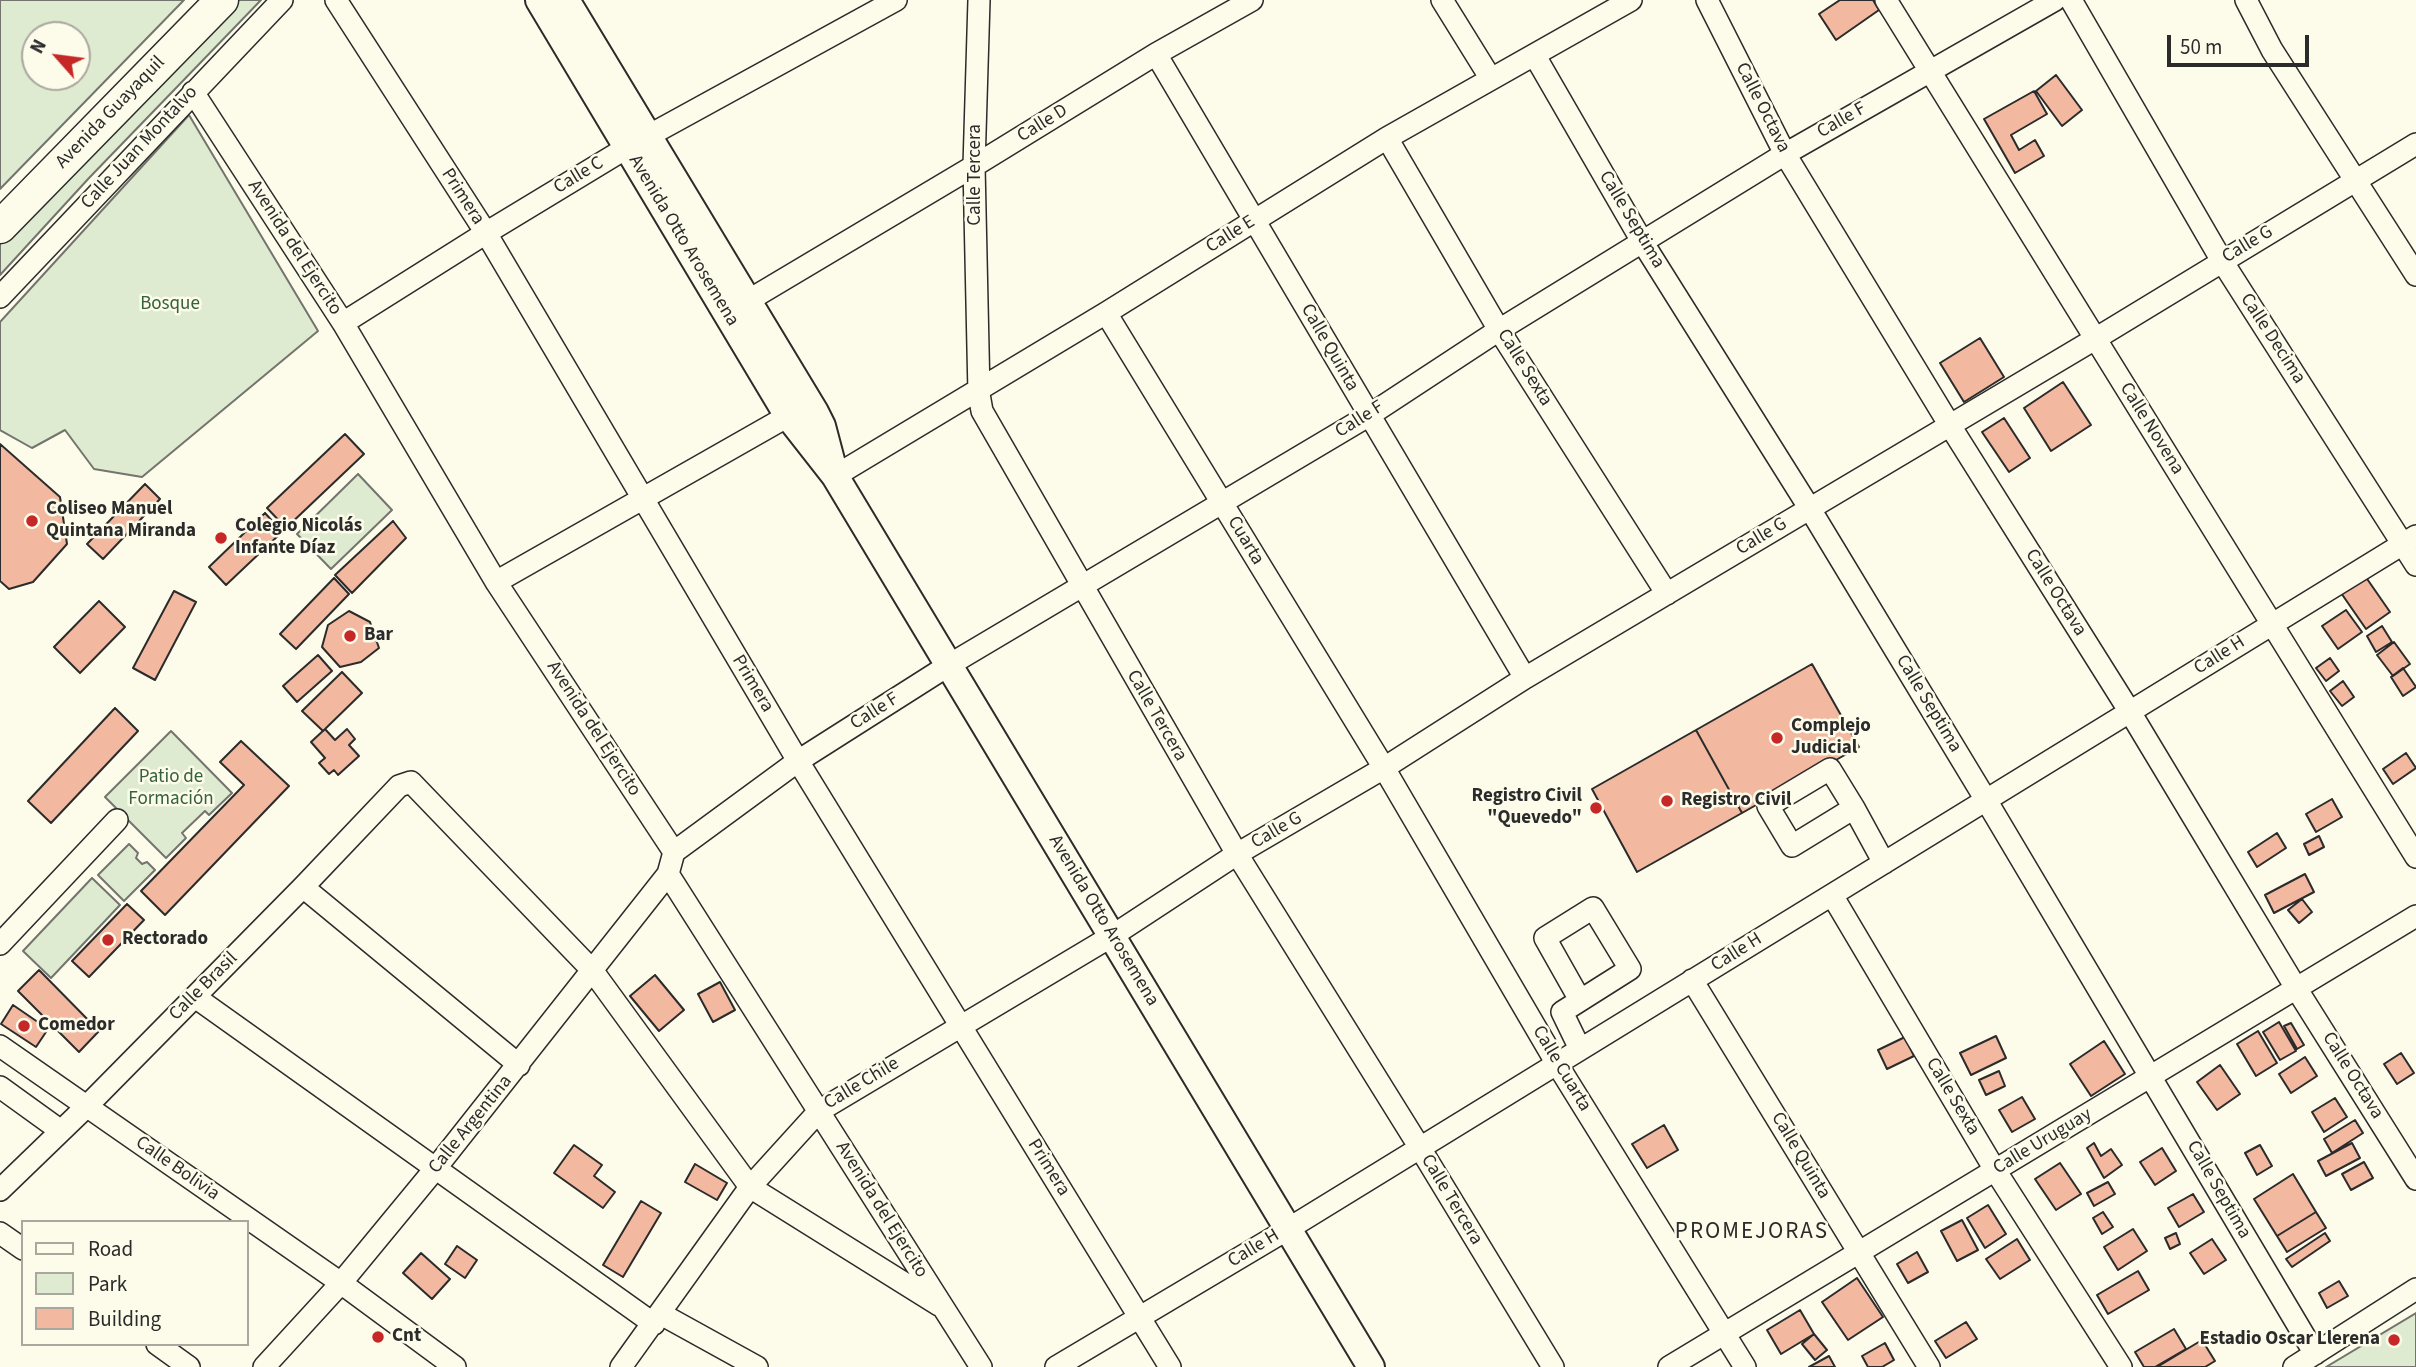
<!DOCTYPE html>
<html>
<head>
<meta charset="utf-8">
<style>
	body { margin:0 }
	#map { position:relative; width:2416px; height:1367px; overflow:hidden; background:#fdfbea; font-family:"Source Sans 3",sans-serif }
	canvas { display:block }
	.legend { position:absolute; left:21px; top:1220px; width:228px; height:126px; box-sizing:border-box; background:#fdfbea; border:2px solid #a9a89e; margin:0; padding:9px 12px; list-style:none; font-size:21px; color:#2b2b2b }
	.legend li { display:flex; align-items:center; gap:14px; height:35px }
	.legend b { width:35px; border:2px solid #a9a89e }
	.north { position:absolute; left:21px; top:21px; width:70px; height:70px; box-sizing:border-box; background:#fdfbea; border:2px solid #a9a89e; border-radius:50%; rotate:298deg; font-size:19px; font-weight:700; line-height:28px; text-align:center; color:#2b2b2b }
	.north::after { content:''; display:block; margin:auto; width:24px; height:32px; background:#c62828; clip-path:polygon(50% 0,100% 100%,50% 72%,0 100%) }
	.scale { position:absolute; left:2167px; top:35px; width:142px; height:32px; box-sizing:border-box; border:4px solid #2b2b2b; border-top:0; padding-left:9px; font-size:21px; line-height:24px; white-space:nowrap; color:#2b2b2b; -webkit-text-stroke:5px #fdfbea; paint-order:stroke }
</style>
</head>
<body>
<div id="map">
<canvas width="2416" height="1367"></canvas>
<ul class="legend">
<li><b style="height:9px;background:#fdfbea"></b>Road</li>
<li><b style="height:19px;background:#deebd1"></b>Park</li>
<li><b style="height:19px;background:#f2b8a0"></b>Building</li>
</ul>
<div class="north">N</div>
<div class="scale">50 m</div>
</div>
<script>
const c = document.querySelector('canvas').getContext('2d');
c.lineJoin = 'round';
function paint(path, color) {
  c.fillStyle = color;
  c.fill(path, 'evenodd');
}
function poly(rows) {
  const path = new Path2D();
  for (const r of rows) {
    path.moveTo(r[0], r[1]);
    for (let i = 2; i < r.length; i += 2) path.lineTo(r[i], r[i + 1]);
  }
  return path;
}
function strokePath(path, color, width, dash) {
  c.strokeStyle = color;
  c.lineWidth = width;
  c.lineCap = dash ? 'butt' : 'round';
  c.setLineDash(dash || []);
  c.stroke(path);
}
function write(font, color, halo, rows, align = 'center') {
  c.font = font + ' "Source Sans 3",sans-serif';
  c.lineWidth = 5;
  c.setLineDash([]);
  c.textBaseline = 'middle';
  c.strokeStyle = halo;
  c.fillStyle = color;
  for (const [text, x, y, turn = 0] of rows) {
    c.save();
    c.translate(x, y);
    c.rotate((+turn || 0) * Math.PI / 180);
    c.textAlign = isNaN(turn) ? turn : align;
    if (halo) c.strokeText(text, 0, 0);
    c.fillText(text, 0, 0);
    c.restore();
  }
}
const green = poly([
	[0,0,184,0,0,189,0,0],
	[35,35,77,35,77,77,35,77,35,35],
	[234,0,261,0,89,178,0,275,0,239,234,0],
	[189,115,318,331,142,477,94,469,65,430,32,448,0,430,0,322,189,115],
	[358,474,392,510,331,569,297,534,358,474],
	[171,731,232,793,209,815,205,811,182,833,186,838,166,858,105,797,171,731],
	[129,844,138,853,136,858,142,864,147,862,155,870,124,901,98,875,129,844],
	[92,878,120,905,51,978,23,951,92,878],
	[2416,1313,2416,1367,2326,1367,2416,1313]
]);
const building = poly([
	[1840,0,1873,0,1879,10,1836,40,1819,14,1840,0],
	[2056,75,2082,110,2062,126,2036,91,2056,75],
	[2034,91,2047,114,2011,135,2019,150,2035,140,2044,156,2015,173,1984,119,2034,91],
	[1980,338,2004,377,1964,402,1940,363,1980,338],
	[2063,382,2091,425,2051,451,2024,408,2063,382],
	[2004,418,2030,458,2009,472,1982,432,2004,418],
	[345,434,364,454,286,528,267,508,345,434],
	[0,444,60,497,67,544,33,582,9,589,0,581,0,444],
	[145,484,160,499,103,559,87,544,145,484],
	[265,513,282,532,226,585,209,567,265,513],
	[393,521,406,538,352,593,335,575,393,521],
	[2363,573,2390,612,2366,629,2339,590,2363,573],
	[334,578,349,594,296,649,280,634,334,578],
	[174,591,196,602,155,680,133,668,174,591],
	[99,601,125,627,80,673,54,647,99,601],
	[2346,610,2362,632,2338,649,2322,626,2346,610],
	[349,611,370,622,379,648,361,662,340,667,322,647,328,625,349,611],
	[2382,626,2392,642,2376,652,2367,636,2382,626],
	[2394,642,2410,664,2393,676,2377,655,2394,642],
	[318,655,332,671,297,702,283,686,318,655],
	[2330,658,2339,671,2326,681,2316,668,2330,658],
	[1812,664,1859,747,1742,813,1696,730,1812,664],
	[2403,668,2416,687,2403,696,2391,677,2403,668],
	[342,672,362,693,323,731,302,711,342,672],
	[2343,681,2354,697,2342,706,2330,691,2343,681],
	[115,708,138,731,51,823,28,801,115,708],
	[325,729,335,740,347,729,355,739,349,745,359,756,338,775,334,770,329,774,319,763,325,758,311,742,325,729],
	[1696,730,1742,813,1637,872,1592,789,1696,730],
	[241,741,289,786,165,915,141,891,244,785,220,762,241,741],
	[2406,753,2416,768,2393,784,2383,769,2406,753],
	[2332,799,2342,817,2316,832,2306,814,2332,799],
	[2277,833,2286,848,2257,867,2248,852,2277,833],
	[2319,836,2324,847,2309,855,2304,844,2319,836],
	[2305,874,2314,892,2274,913,2265,895,2305,874],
	[2302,899,2312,912,2299,923,2288,910,2302,899],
	[127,904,144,920,89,977,72,961,127,904],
	[39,970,99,1031,79,1052,18,991,39,970],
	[655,975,684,1010,659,1031,630,996,655,975],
	[720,982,735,1010,713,1022,698,994,720,982],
	[13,1005,48,1029,36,1047,1,1024,13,1005],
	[2279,1022,2296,1051,2280,1060,2263,1032,2279,1022],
	[2291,1023,2304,1045,2297,1049,2284,1026,2291,1023],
	[2258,1031,2277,1063,2256,1076,2237,1044,2258,1031],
	[1996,1036,2006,1058,1971,1075,1960,1053,1996,1036],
	[1905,1037,1914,1056,1887,1069,1878,1050,1905,1037],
	[2104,1041,2125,1074,2091,1096,2070,1064,2104,1041],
	[2401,1053,2414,1073,2397,1084,2384,1064,2401,1053],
	[2305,1057,2317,1076,2291,1093,2279,1074,2305,1057],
	[2220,1065,2240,1094,2217,1110,2197,1082,2220,1065],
	[1999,1071,2005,1086,1986,1095,1979,1080,1999,1071],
	[2022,1097,2035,1119,2012,1132,1999,1110,2022,1097],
	[2335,1098,2347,1117,2324,1132,2312,1112,2335,1098],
	[2355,1120,2363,1133,2332,1153,2324,1139,2355,1120],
	[1664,1125,1678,1150,1647,1168,1632,1144,1664,1125],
	[2094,1143,2101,1156,2111,1149,2122,1165,2104,1178,2087,1148,2094,1143],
	[2352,1143,2360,1158,2326,1176,2318,1161,2352,1143],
	[574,1145,602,1165,594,1176,615,1192,603,1208,554,1173,574,1145],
	[2260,1145,2272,1166,2257,1175,2245,1153,2260,1145],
	[2162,1148,2176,1171,2155,1185,2140,1162,2162,1148],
	[2364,1162,2373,1178,2351,1190,2342,1174,2364,1162],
	[2060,1163,2081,1194,2056,1210,2035,1179,2060,1163],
	[695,1164,727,1183,717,1200,685,1182,695,1164],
	[2293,1174,2316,1212,2277,1236,2254,1199,2293,1174],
	[2108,1182,2115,1194,2094,1206,2087,1193,2108,1182],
	[2193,1194,2204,1212,2179,1227,2168,1208,2193,1194],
	[641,1201,661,1213,623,1277,603,1265,641,1201],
	[1988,1205,2006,1234,1985,1248,1967,1218,1988,1205],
	[2103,1212,2113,1227,2102,1234,2093,1218,2103,1212],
	[2316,1212,2326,1228,2287,1252,2277,1236,2316,1212],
	[1962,1220,1978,1250,1957,1261,1941,1231,1962,1220],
	[2133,1229,2147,1251,2118,1270,2104,1247,2133,1229],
	[2176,1233,2180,1244,2170,1249,2165,1238,2176,1233],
	[2325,1233,2330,1241,2292,1267,2286,1259,2325,1233],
	[2017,1239,2030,1260,2000,1279,1986,1259,2017,1239],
	[2212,1239,2226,1260,2204,1274,2190,1253,2212,1239],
	[457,1246,477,1260,465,1278,445,1264,457,1246],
	[1917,1252,1928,1272,1908,1283,1897,1264,1917,1252],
	[421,1253,450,1279,432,1299,403,1273,421,1253],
	[2138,1271,2149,1290,2108,1314,2097,1295,2138,1271],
	[1857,1278,1883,1317,1848,1340,1822,1302,1857,1278],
	[2339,1281,2348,1296,2327,1308,2319,1293,2339,1281],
	[1800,1310,1814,1334,1781,1354,1767,1330,1800,1310],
	[1966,1322,1977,1339,1946,1358,1935,1341,1966,1322],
	[2174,1329,2186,1349,2155,1367,2144,1367,2135,1352,2174,1329],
	[1814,1334,1827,1350,1815,1360,1802,1344,1814,1334],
	[2202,1340,2215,1361,2205,1367,2157,1367,2202,1340],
	[1885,1343,1894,1360,1882,1367,1868,1367,1862,1356,1885,1343],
	[1829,1356,1835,1367,1809,1367,1829,1356]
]);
const minor = poly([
	[336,0,486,233,798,761,1170,1367],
	[979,0,974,166,979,394,982,411,1237,854,1420,1148,1553,1367],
	[1442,0,1491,79],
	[1707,0,1785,154,1949,424,2130,712,2296,988,2416,1179],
	[1886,0,2416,857],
	[2071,0,2222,261,2416,565],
	[2246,0,2272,50,2416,275],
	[1156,54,1525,678],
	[1535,56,1643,243,1810,509,1986,800,2315,1354],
	[193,92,343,323,496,582,674,852,668,874,981,1367],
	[1387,138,1499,330,1667,594],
	[0,297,282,0],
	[734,309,974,166,1156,54,1252,0],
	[1106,313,1384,768,1557,1064,1745,1367],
	[343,323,486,233,628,147,896,0],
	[835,476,1106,313,1387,138,1631,0],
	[496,582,788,416],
	[1854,808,1792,846,1768,806,1830,769,1854,808,1884,863],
	[674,852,798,761,949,665,1368,416,1499,330,1785,154,2055,0],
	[303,887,519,1065],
	[1832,895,1995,1170,2121,1367],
	[0,944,117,820],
	[1692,980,1929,1367],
	[195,997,654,1324],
	[0,1046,341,1283,455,1367],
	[1580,1049,1562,1012,1630,969,1593,908,1545,938,1580,1000],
	[0,1087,61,1131],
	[0,1190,86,1107,303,887,399,786,411,782,592,970,750,1187,939,1305],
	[0,1233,23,1249],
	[661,1314,757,1367],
	[157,1344,189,1367],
	[264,1367,341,1283,435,1169,668,874],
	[621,1367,750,1187,819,1111,1112,936,1237,854,1384,768,1525,678,2095,339,2416,144],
	[1056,1367,1288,1229,2416,536],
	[1669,1367,2416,916],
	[2294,1367,2416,1289]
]);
const major = poly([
	[539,0,788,416,835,476,1371,1367],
	[566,0,815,412,822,426,832,464]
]);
const highway = poly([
	[0,227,222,0]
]);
const markers = [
	[32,521,7,"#c62828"],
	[221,538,7,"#c62828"],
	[350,636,7,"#c62828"],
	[1777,738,7,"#c62828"],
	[1667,801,7,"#c62828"],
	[1596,808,7,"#c62828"],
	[108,940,7,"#c62828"],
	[24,1026,7,"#c62828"],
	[378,1337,7,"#c62828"],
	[2394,1340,7,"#c62828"]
];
const streetNames = [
	["Calle Octava",1762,108,63],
	["Avenida Guayaquil",111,113,-46],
	["Calle F",1842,121,-30],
	["Calle D",1043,124,-32],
	["Calle Juan Montalvo",140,148,-47],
	["Calle Tercera",976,175,-90],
	["Calle C",579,176,-31],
	["Primera",462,197,57],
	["Calle Septima",1631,220,59],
	["Calle E",1231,235,-32],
	["Avenida Otto Arosemena",683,241,59],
	["Calle G",2248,245,-31],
	["Avenida del Ejercito",294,248,57],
	["Calle Decima",2272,339,57],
	["Calle Quinta",1329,348,60],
	["Calle Sexta",1524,368,58],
	["Calle F",1360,420,-32],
	["Calle Novena",2151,429,58],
	["Calle G",1762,537,-31],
	["Cuarta",1245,541,59],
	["Calle Octava",2055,593,58],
	["Calle H",2220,656,-32],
	["Primera",752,684,59],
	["Calle Septima",1928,704,59],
	["Calle F",875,712,-32],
	["Calle Tercera",1156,716,60],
	["Avenida del Ejercito",593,729,57],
	["Calle G",1277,831,-30],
	["Avenida Otto Arosemena",1103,921,59],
	["Calle H",1737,953,-32],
	["Calle Brasil",204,987,-45],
	["Calle Cuarta",1561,1069,59],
	["Calle Octava",2352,1076,58],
	["Calle Chile",862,1084,-31],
	["Calle Sexta",1952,1097,59],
	["Calle Argentina",471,1125,-51],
	["Calle Uruguay",2043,1142,-31],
	["Calle Quinta",1800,1156,59],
	["Primera",1048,1168,58],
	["Calle Bolivia",177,1169,35],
	["Calle Septima",2218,1190,60],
	["Calle Tercera",1451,1200,59],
	["Avenida del Ejercito",881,1210,58],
	["Calle H",1254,1249,-31]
];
const parkNames = [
	["Bosque",170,305],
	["Patio de",171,778],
	["Formación",171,800]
];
const poiNames = [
	["Coliseo Manuel",46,510],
	["Quintana Miranda",46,532],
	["Colegio Nicolás",235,527],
	["Infante Díaz",235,549],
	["Bar",364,636],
	["Complejo",1791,727],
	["Judicial",1791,749],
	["Registro Civil",1582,797,"right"],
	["\"Quevedo\"",1582,819,"right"],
	["Registro Civil",1681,801],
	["Rectorado",122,940],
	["Comedor",38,1026],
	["Cnt",392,1337],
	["Estadio Oscar Llerena",2380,1340,"right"]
];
const quarterNames = [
	["PROMEJORAS",1752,1233]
];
paint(green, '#deebd1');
strokePath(green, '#74746e', 2);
paint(building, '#f2b8a0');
strokePath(building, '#2b2b2b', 2);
strokePath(minor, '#2b2b2b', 24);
strokePath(major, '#2b2b2b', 30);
strokePath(highway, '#2b2b2b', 35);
strokePath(minor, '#fdfbea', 21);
strokePath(major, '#fdfbea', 26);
strokePath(highway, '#fdfbea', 32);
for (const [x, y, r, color] of markers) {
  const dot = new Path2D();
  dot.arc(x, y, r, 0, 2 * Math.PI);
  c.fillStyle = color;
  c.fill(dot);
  strokePath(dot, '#fdfbea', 2.5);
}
write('19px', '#2b2b2b', '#fdfbea', streetNames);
write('19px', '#34623c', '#fdfbea', parkNames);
write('bold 19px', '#2b2b2b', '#fdfbea', poiNames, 'left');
c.letterSpacing = '2px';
write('23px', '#2b2b2b', '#fdfbea', quarterNames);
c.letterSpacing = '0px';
</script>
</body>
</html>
